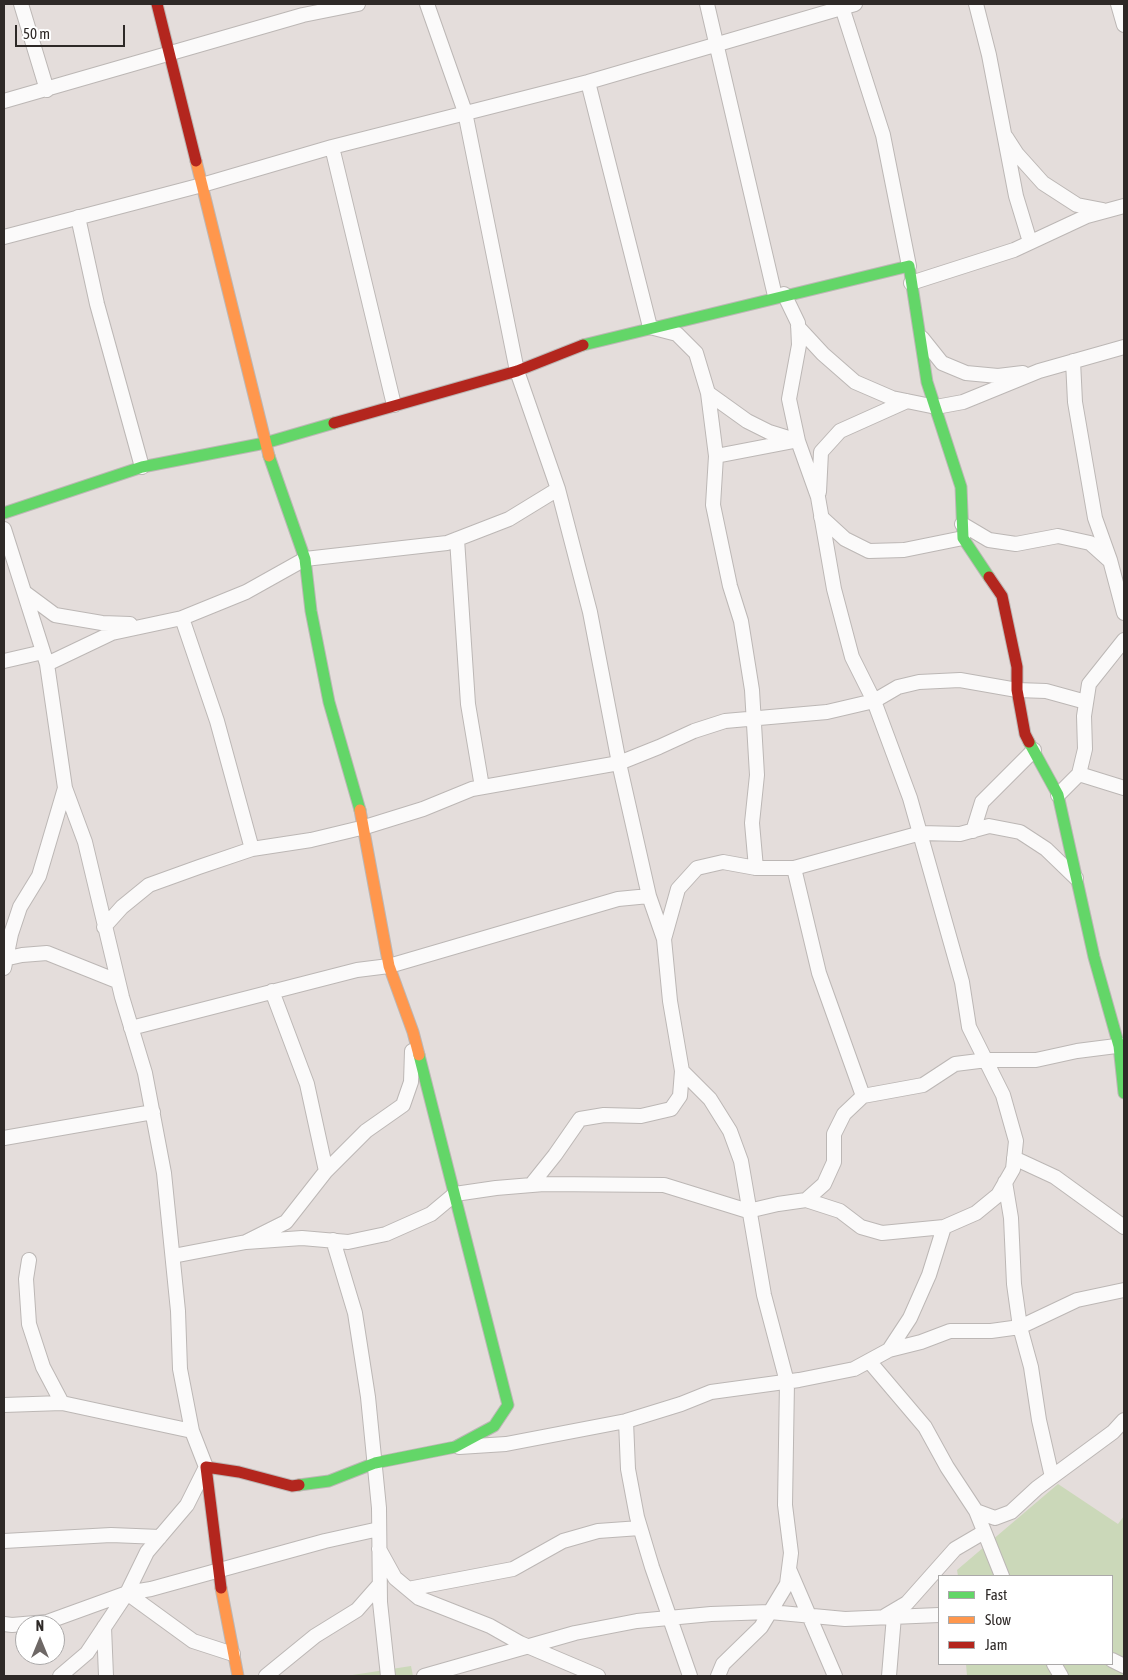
<!DOCTYPE html>
<html>
<head>
<meta charset="utf-8">
<style>
	body { margin:0 }
	#map { position:relative; width:1128px; height:1680px; overflow:hidden; background:#e4dddb; font-family:"Asap Condensed",sans-serif }
	canvas { display:block }
	.frame { position:absolute; inset:0; border:5px solid #2e2927; pointer-events:none }
	.legend { position:absolute; left:938px; top:1575px; width:175px; height:90px; box-sizing:border-box; background:#fff; border:1px solid #aba9a9; margin:0; padding:6px 9px; list-style:none; font-size:15px; color:#2e2927 }
	.legend li { display:flex; align-items:center; gap:10px; height:25px }
	.legend b { width:25px; border:1px solid #aba9a9 }
	.north { position:absolute; left:15px; top:1615px; width:50px; height:50px; box-sizing:border-box; background:#fff; border:1px solid #aba9a9; border-radius:50%; rotate:0deg; font-size:14px; font-weight:700; line-height:20px; text-align:center; color:#2e2927 }
	.north::after { content:''; display:block; margin:auto; width:18px; height:22px; background:#6e6866; clip-path:polygon(50% 0,100% 100%,50% 72%,0 100%) }
	.scale { position:absolute; left:15px; top:25px; width:110px; height:22px; box-sizing:border-box; border:2px solid #2e2927; border-top:0; padding-left:6px; font-size:15px; line-height:18px; white-space:nowrap; color:#2e2927; -webkit-text-stroke:4px #fff; paint-order:stroke }
</style>
</head>
<body>
<div id="map">
<canvas width="1128" height="1680"></canvas>
<div class="frame"></div>
<ul class="legend">
<li><b style="height:6px;background:#63d668"></b>Fast</li>
<li><b style="height:6px;background:#ff974d"></b>Slow</li>
<li><b style="height:6px;background:#b3261e"></b>Jam</li>
</ul>
<div class="north">N</div>
<div class="scale">50 m</div>
</div>
<script>
const c = document.querySelector('canvas').getContext('2d');
c.lineJoin = 'round';
function paint(path, color) {
  c.fillStyle = color;
  c.fill(path, 'evenodd');
}
function poly(rows) {
  const path = new Path2D();
  for (const r of rows) {
    path.moveTo(r[0], r[1]);
    for (let i = 2; i < r.length; i += 2) path.lineTo(r[i], r[i + 1]);
  }
  return path;
}
function strokePath(path, color, width, dash) {
  c.strokeStyle = color;
  c.lineWidth = width;
  c.lineCap = dash ? 'butt' : 'round';
  c.setLineDash(dash || []);
  c.stroke(path);
}
const green = poly([
	[1058,1484,1118,1524,1124,1516,1124,1676,967,1676,966,1664,1112,1664,1112,1576,958,1576,957,1570],
	[411,1666,413,1676,346,1676]
]);
const street = poly([
	[21,4,47,90],
	[427,4,465,112,517,371,558,489,590,612,619,763,649,896,664,939,670,1001,682,1071,710,1099,730,1131,741,1161,764,1295,787,1382,785,1505,791,1553,787,1584,761,1627,723,1664,718,1676],
	[707,4,775,296],
	[841,4,883,135,909,266],
	[976,4,989,55,1016,196,1030,242],
	[1118,4,1124,25],
	[588,82,650,327,677,334,696,353,708,393,716,456,713,505,730,586,741,621,752,690,757,775,752,823,756,868],
	[4,101,303,15,358,4],
	[1006,137,1017,154,1043,183,1077,205,1103,210],
	[332,147,394,405],
	[78,217,97,304,142,467],
	[4,237,202,185,332,147,588,82,855,4],
	[911,283,1014,250,1087,216,1124,206],
	[784,294,798,323,799,345,789,399,798,441,818,497,834,589,852,657,874,701,910,798,962,982,969,1027,1003,1095,1016,1141,1013,1169,998,1195,976,1213,944,1227,882,1233,861,1227,840,1211,806,1200],
	[798,327,823,354,855,382,892,398,936,407,963,402,1039,371,1124,347],
	[922,338,942,363,966,373,998,376,1023,373],
	[1073,361,1075,402,1095,518,1110,560,1124,613],
	[708,393,747,421,769,432,798,441],
	[716,456,794,441],
	[819,492,821,452,840,431,907,401],
	[821,517,845,539,869,551,904,550,963,538],
	[962,524,989,540,1016,544,1058,536,1090,543,1109,560],
	[4,529,47,664,65,788,85,842,122,997,145,1073,164,1173,178,1311,180,1369,192,1431,206,1467,187,1505,147,1552,127,1593,87,1653,60,1676],
	[457,539,468,704,482,787],
	[24,592,55,615,102,623,130,624],
	[182,618,217,721,252,849],
	[4,661,43,652],
	[47,664,112,633,182,618,246,592,305,559,447,543,509,519,558,489],
	[1079,774,1124,788],
	[1058,795,1079,774,1085,749,1084,716,1089,684,1124,640],
	[973,831,982,802,1034,750],
	[794,868,819,973,863,1096],
	[104,927,122,907,149,885,199,867,252,849,311,840,365,827,423,809,472,789,619,763,659,747,694,731,725,721,827,712,874,701,898,687,919,682,960,680,1017,690,1046,691,1086,702],
	[664,939,678,889,697,868,723,862,756,868,794,868,921,833,960,834,989,826,1020,832,1046,849,1076,878],
	[4,959,22,955,47,953,117,981],
	[4,968,11,934,20,907,39,876,65,788],
	[272,991,307,1084,326,1171],
	[131,1028,357,970,389,966,618,899,649,896],
	[4,1138,153,1112],
	[1014,1158,1055,1177,1124,1227],
	[1005,1182,1011,1218,1014,1284,1020,1327,1031,1367,1039,1420,1052,1477],
	[531,1185,555,1155,580,1119,604,1115,641,1116,671,1109,680,1096,682,1071],
	[333,1240,355,1313,368,1397,379,1508,380,1602,388,1676],
	[246,1242,302,1238,348,1242,386,1234,431,1214,455,1194,496,1188,544,1184,664,1185,748,1211,778,1204,806,1200,824,1184,834,1162,834,1134,844,1114,863,1096,923,1085,955,1064,987,1060,1036,1060,1077,1051,1124,1045],
	[173,1256,246,1242,286,1222,326,1171,366,1131,403,1105,411,1082,412,1051],
	[29,1260,26,1279,29,1324,43,1367,62,1403],
	[889,1350,921,1342,950,1331,991,1331,1020,1327,1077,1300,1124,1290],
	[869,1361,925,1427,947,1467,976,1511,1002,1576],
	[4,1405,62,1403,192,1431],
	[626,1421,628,1469,637,1517,652,1567,690,1676],
	[459,1447,506,1444,626,1421,681,1404,711,1392,799,1380,854,1369,889,1350,910,1318,929,1275,944,1227],
	[976,1511,995,1518,1011,1512,1037,1488,1113,1432,1124,1420],
	[4,1541,111,1535,160,1537],
	[379,1549,395,1578,419,1598,490,1626,520,1643,598,1676],
	[789,1569,835,1676],
	[408,1589,513,1569,563,1541,598,1531,640,1528],
	[127,1593,193,1641,233,1654],
	[885,1616,907,1603,955,1549,984,1532],
	[4,1624,12,1625,47,1622,127,1593,151,1589,325,1541,379,1529],
	[104,1627,106,1676],
	[1112,1660,1124,1666],
	[1054,1664,1061,1676],
	[266,1676,315,1636,357,1610,379,1585],
	[424,1676,575,1633,637,1621,711,1614,770,1612,845,1619,939,1615],
	[889,1676,894,1616]
]);
const fast = poly([
	[583,345,909,266,927,382,961,487,963,538,989,577],
	[269,456,305,559,311,611,329,702,360,810],
	[4,513,142,467,265,443,334,423],
	[1029,742,1058,795,1094,957,1119,1046,1124,1093],
	[299,1485,329,1481,375,1463,455,1447,494,1426,508,1405,419,1055]
]);
const slow = poly([
	[196,161,269,456],
	[360,810,389,966,413,1032,419,1055],
	[221,1588,238,1676]
]);
const jam = poly([
	[157,4,196,161],
	[334,423,517,371,583,345],
	[989,577,1002,596,1017,667,1017,690,1025,734,1029,742],
	[221,1588,206,1467,239,1472,292,1486,299,1485]
]);
paint(green, '#cbd8b9');
strokePath(street, '#bcb7b5', 16);
strokePath(fast, '#bcb7b5', 13);
strokePath(slow, '#bcb7b5', 13);
strokePath(jam, '#bcb7b5', 13);
strokePath(street, '#fbfafa', 14);
strokePath(fast, '#63d668', 11);
strokePath(slow, '#ff974d', 11);
strokePath(jam, '#b3261e', 11);
</script>
</body>
</html>
